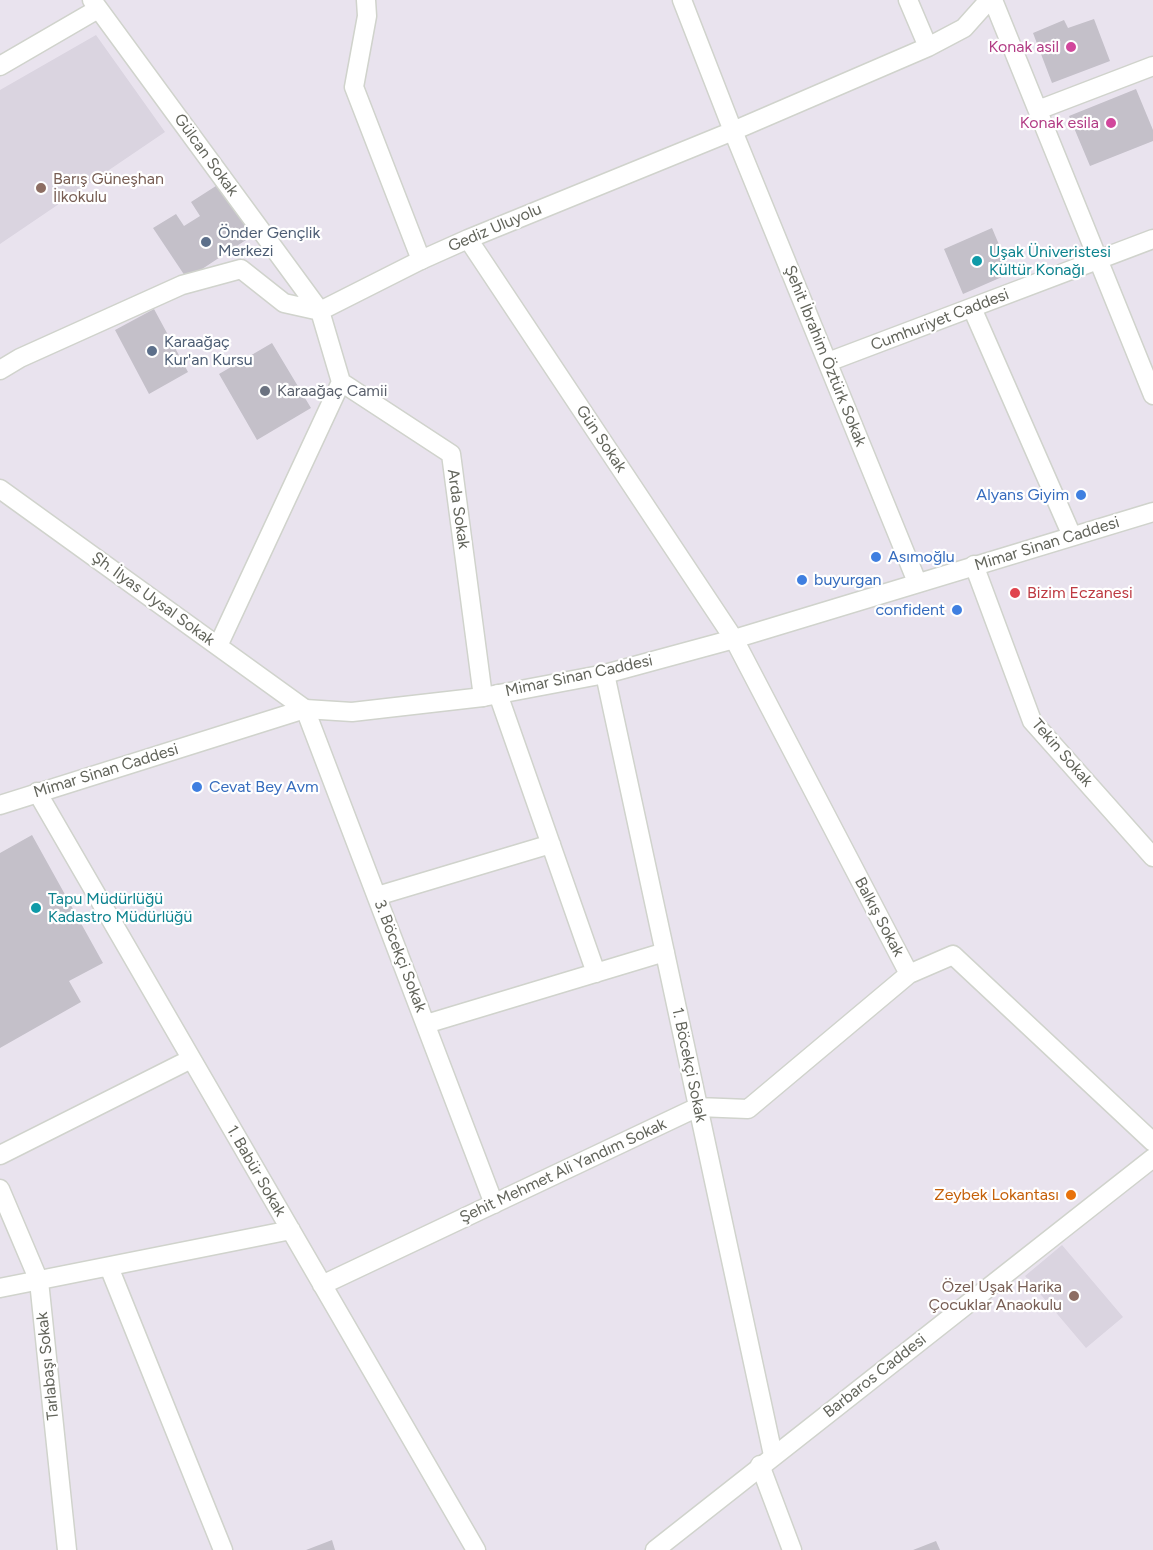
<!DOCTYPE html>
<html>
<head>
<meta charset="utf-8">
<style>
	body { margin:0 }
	canvas { display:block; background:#e9e3ee }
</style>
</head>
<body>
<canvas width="1153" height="1550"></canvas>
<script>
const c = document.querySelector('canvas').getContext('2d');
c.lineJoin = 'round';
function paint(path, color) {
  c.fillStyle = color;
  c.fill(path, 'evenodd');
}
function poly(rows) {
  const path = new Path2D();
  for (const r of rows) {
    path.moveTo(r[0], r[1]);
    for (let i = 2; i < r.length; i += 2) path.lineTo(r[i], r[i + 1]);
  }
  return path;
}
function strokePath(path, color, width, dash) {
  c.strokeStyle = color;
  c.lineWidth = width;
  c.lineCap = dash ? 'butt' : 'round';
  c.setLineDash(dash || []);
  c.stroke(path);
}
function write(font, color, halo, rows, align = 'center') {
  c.font = font + ' Figtree,sans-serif';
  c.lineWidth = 4.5;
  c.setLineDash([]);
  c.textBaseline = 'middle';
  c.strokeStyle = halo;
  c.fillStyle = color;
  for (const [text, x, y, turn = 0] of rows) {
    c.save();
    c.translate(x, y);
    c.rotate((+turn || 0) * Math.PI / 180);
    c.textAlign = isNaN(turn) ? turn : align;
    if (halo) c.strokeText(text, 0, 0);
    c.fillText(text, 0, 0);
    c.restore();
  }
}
const education = poly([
	[96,35,165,132,0,244,0,90],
	[1062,1245,1123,1317,1086,1348,1025,1276]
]);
const building = poly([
	[1094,19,1110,61,1052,83,1033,33,1064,20,1068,28],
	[1136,89,1153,130,1153,141,1090,166,1069,116],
	[219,184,252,236,187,279,153,228,176,214,184,226,200,216,191,202],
	[992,228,1011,273,963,294,944,249],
	[154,309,188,372,149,394,115,330],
	[272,343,311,408,257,440,219,374],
	[32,835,103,963,69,981,81,1002,0,1048,0,853],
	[332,1540,335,1550,306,1550],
	[936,1541,940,1550,913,1550]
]);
const minor = poly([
	[92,0,320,311,341,382,451,454,483,697],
	[682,0,733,131,917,582],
	[908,0,928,47],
	[993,0,1153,395],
	[0,66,98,9],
	[1038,110,1153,66],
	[468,239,734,639,909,974,953,955,1153,1142],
	[972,308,1072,536],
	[828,362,1153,239],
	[0,370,20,358,182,285,241,269,284,303,320,311,421,260,468,239,733,131,928,47,964,28,989,0],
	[0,489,305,709,494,1204],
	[974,565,1032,721,1153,857],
	[218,646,341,382],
	[605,674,773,1455],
	[498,694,596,973],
	[37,792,476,1550],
	[377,896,551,844],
	[426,1024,665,952],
	[0,1155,191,1059],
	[0,1189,39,1281,67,1550],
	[109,1267,223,1550],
	[322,1285,698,1107,748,1109,909,974],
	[0,1288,291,1230],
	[760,1465,792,1550]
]);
const tertiary = poly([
	[366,0,367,16,354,87,421,260],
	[0,805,305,709,352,712,483,697,605,674,734,639,1153,512],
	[655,1550,1153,1158]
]);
const markers = [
	[1071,47,6,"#d1479c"],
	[1111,123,6,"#d1479c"],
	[41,188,6,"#8d6e63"],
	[206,242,6,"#5c6f8a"],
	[977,261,6,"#0f9aa8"],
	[152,351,6,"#5c6f8a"],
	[265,391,6,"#6b7280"],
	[1081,495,6,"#3f7fe0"],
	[876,557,6,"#3f7fe0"],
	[802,580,6,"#3f7fe0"],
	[1015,593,6,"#e0444e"],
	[957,610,6,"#3f7fe0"],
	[197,787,6,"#3f7fe0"],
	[36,908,6,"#0f9aa8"],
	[1071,1195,6,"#e8710a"],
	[1074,1296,6,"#8d6e63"]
];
const hotelNames = [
	["Konak asil",1059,47],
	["Konak esila",1099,123]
];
const streetNames = [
	["Gülcan Sokak",206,155,54],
	["Gediz Uluyolu",495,228,-23],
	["Cumhuriyet Caddesi",940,320,-21],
	["Şehit İbrahim Öztürk Sokak",825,356,68],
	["Gün Sokak",601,439,56],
	["Arda Sokak",458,509,82],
	["Mimar Sinan Caddesi",1047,544,-17],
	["Şh. İlyas Uysal Sokak",153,599,36],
	["Mimar Sinan Caddesi",579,676,-12],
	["Tekin Sokak",1062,753,49],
	["Mimar Sinan Caddesi",106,771,-17],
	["Balkış Sokak",879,917,62],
	["3. Böcekçi Sokak",400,956,69],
	["1. Böcekçi Sokak",689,1065,78],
	["1. Babür Sokak",256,1171,60],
	["Şehit Mehmet Ali Yandım Sokak",563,1171,-25],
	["Tarlabaşı Sokak",48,1366,-96],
	["Barbaros Caddesi",875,1376,-38]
];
const educationNames = [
	["Barış Güneşhan",53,179],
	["İlkokulu",53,197],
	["Özel Uşak Harika",1062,1287,"right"],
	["Çocuklar Anaokulu",1062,1305,"right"]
];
const serviceNames = [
	["Önder Gençlik",218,233],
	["Merkezi",218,251],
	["Karaağaç",164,342],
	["Kur'an Kursu",164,360]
];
const cultureNames = [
	["Uşak Üniveristesi",989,252],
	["Kültür Konağı",989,270],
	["Tapu Müdürlüğü",48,899],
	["Kadastro Müdürlüğü",48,917]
];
const worshipNames = [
	["Karaağaç Camii",277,391]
];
const shopNames = [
	["Alyans Giyim",1069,495,"right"],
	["Asımoğlu",888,557],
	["buyurgan",814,580],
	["confident",945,610,"right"],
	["Cevat Bey Avm",209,787]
];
const healthNames = [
	["Bizim Eczanesi",1027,593]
];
const foodNames = [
	["Zeybek Lokantası",1059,1195]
];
paint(education, '#dad4e0');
paint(building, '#c4c0c9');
strokePath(minor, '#d0d3cc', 21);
strokePath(tertiary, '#d0d3cc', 21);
strokePath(minor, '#fff', 18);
strokePath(tertiary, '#fff', 18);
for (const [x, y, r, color] of markers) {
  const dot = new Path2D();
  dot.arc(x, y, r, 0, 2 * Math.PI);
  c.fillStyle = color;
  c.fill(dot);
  strokePath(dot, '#fff', 2);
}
write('16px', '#b23c85', '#fff', hotelNames, 'right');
write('16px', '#62645b', '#fff', streetNames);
write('16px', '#785e54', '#fff', educationNames, 'left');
write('16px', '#4e5e75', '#fff', serviceNames, 'left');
write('16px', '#0d838f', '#fff', cultureNames, 'left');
write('16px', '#5b616d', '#fff', worshipNames, 'left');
write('16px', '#366cbe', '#fff', shopNames, 'left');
write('16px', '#be3a42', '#fff', healthNames, 'left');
write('16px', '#c56008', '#fff', foodNames, 'right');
</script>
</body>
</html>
